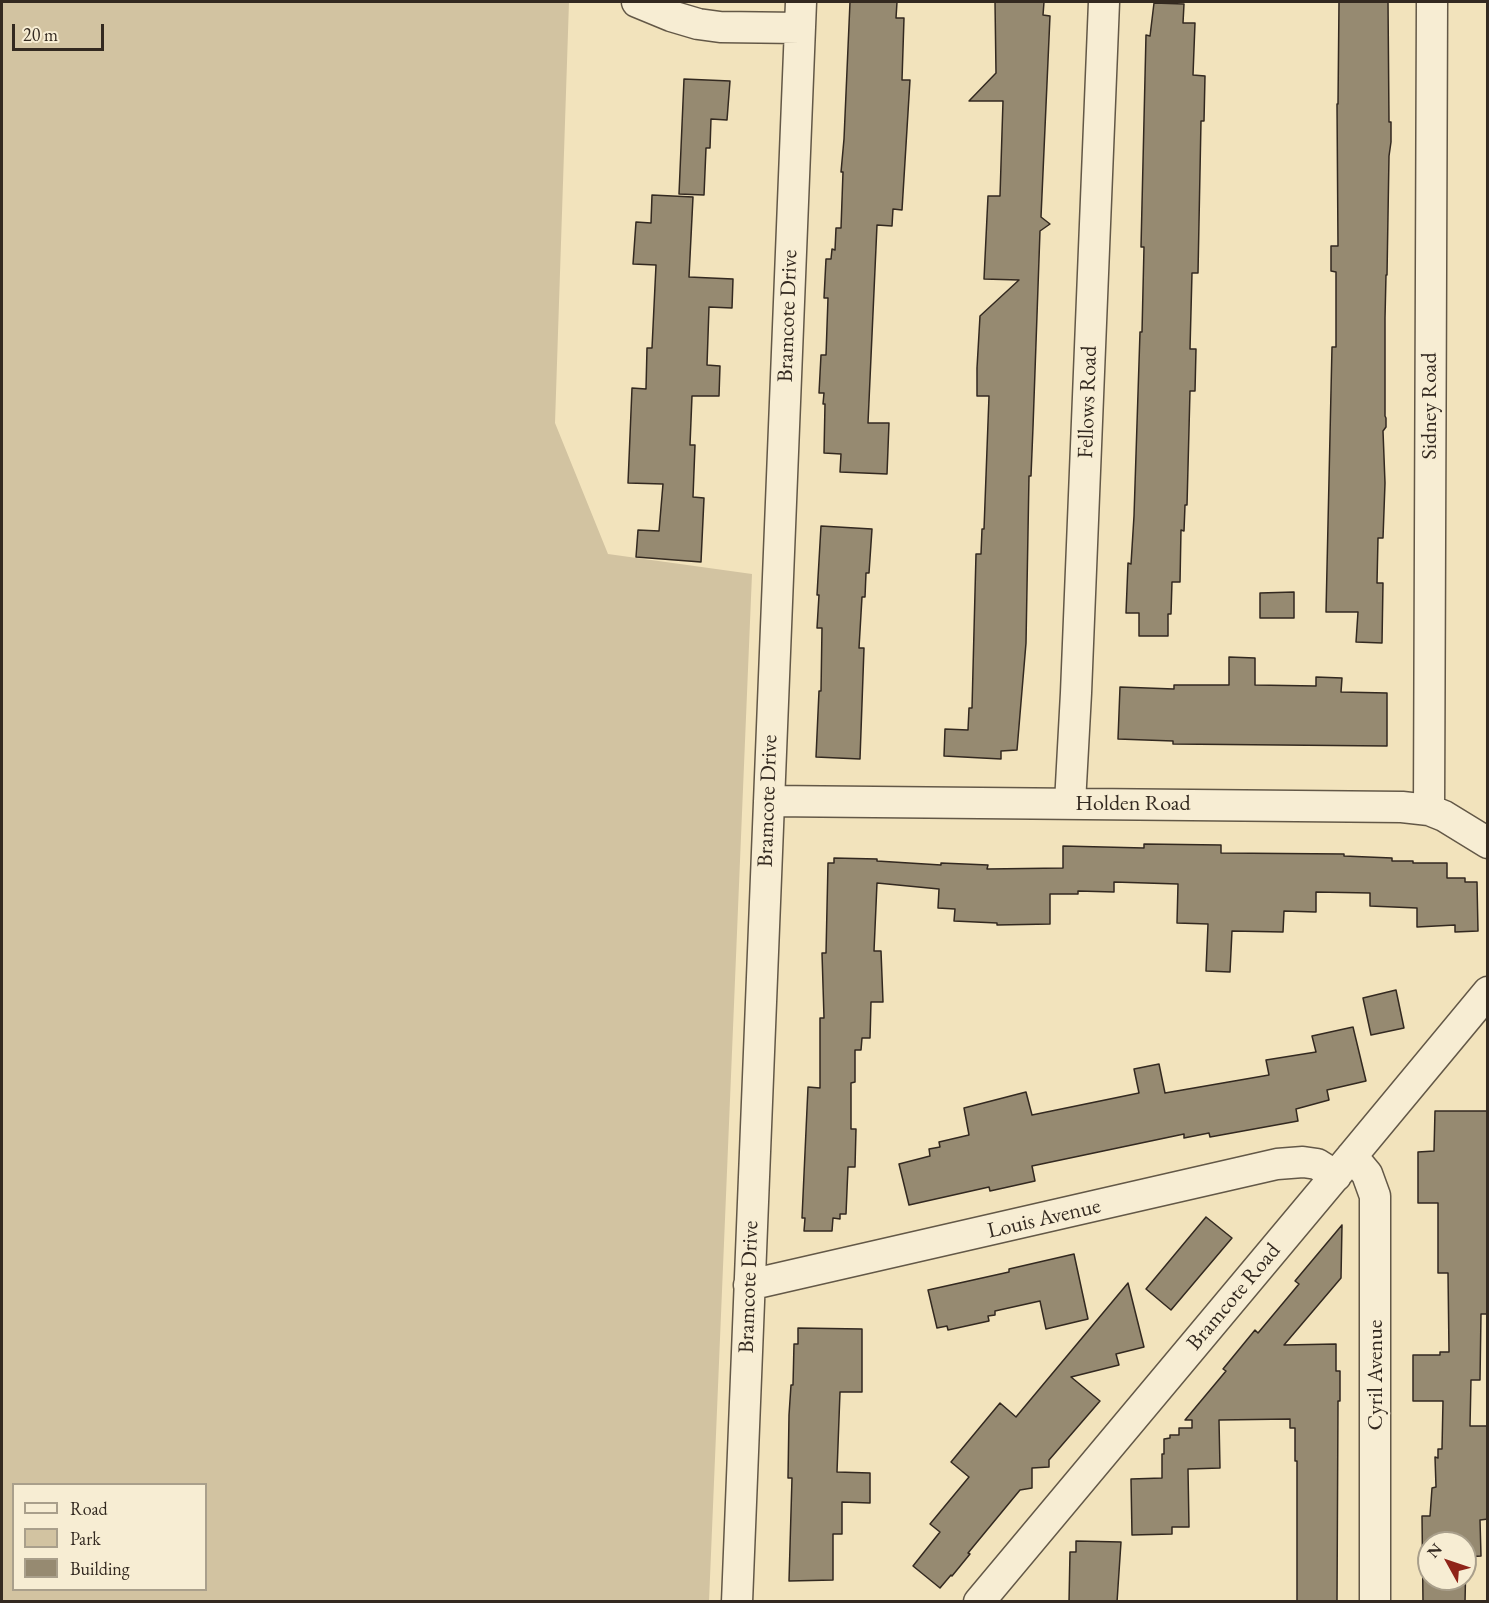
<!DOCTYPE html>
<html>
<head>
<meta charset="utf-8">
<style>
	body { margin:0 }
	#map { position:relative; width:1489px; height:1603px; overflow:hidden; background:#f2e3bc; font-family:"EB Garamond",serif }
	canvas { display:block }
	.frame { position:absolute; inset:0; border:3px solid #332920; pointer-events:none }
	.legend { position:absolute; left:12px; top:1483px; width:195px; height:108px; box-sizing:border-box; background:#f7edd3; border:2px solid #a99f8b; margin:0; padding:8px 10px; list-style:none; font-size:18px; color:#332920 }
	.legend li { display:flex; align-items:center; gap:12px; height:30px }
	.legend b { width:30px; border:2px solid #a99f8b }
	.north { position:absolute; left:1417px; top:1531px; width:60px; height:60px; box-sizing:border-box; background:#f7edd3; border:2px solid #a99f8b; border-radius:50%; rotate:310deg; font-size:16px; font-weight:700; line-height:24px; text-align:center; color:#332920 }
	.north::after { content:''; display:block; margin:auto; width:21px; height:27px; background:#8f2418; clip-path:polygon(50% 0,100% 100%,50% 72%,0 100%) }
	.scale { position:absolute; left:12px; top:24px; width:92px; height:27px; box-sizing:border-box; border:3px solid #332920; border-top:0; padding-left:8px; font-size:18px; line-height:21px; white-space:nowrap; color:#332920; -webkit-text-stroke:4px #f7edd3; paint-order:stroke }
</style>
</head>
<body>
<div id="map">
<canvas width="1489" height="1603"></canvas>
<div class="frame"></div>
<ul class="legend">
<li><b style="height:8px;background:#f7edd3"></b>Road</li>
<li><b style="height:16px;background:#d2c3a1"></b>Park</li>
<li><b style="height:16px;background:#968a71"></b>Building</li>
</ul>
<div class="north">N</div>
<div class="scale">20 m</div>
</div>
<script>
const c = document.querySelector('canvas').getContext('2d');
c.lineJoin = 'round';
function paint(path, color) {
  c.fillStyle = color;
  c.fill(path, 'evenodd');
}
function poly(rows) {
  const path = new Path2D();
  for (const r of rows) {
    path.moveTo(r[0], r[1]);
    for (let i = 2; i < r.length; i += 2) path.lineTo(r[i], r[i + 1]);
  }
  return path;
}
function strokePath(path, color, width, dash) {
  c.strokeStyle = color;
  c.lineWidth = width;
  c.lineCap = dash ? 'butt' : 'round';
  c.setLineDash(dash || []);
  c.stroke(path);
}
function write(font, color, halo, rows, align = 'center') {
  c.font = font + ' "EB Garamond",serif';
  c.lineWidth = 4.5;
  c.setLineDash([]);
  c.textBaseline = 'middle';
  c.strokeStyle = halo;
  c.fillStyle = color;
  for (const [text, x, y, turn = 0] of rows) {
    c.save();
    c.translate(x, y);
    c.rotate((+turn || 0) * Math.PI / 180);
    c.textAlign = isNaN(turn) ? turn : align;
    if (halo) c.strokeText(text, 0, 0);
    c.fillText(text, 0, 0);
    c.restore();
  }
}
const green = poly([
	[2,2,569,2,555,423,608,554,752,574,709,1601,2,1601],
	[14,1484,206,1484,206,1590,14,1590]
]);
const building = poly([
	[850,2,897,2,896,18,904,18,902,80,910,80,902,210,893,209,892,226,877,225,868,423,889,423,887,474,840,472,841,454,824,453,825,404,823,404,824,393,819,393,821,355,826,355,828,298,824,298,826,259,831,259,832,249,835,250,836,228,841,228,843,172,841,172,844,139,850,2],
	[995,2,1044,2,1043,15,1050,16,1041,217,1050,224,1040,231,1033,427,1031,476,1029,476,1026,643,1017,750,1001,751,1001,759,944,756,945,729,968,730,969,708,972,708,976,554,981,554,982,529,984,529,989,396,977,396,977,368,980,316,1019,280,984,279,988,196,1000,196,1003,101,969,101,996,73,995,2],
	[1339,2,1388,2,1389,122,1391,122,1391,142,1389,156,1387,275,1386,275,1385,318,1385,416,1386,418,1386,427,1383,431,1385,483,1383,538,1378,538,1377,583,1383,583,1382,643,1356,642,1358,612,1326,612,1332,347,1336,347,1336,272,1331,271,1331,246,1338,246,1337,104,1338,104,1339,2],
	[1154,3,1184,4,1183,23,1195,23,1193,75,1205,76,1204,121,1201,121,1198,273,1192,273,1190,349,1196,349,1195,391,1190,391,1187,505,1185,505,1184,531,1181,530,1180,582,1172,582,1171,614,1168,614,1168,636,1139,636,1139,613,1126,613,1128,563,1131,564,1134,516,1140,332,1142,332,1144,247,1141,247,1146,35,1150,36,1154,3],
	[684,79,730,81,727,120,711,119,710,148,706,148,704,195,679,194,684,79],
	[652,195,693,197,689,277,733,279,732,308,709,307,707,365,720,366,719,396,692,396,690,445,695,445,693,497,704,498,701,562,636,557,638,530,659,531,663,484,628,483,632,388,646,389,647,348,652,348,656,265,633,264,636,222,651,223,652,195],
	[821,526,872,529,869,573,866,573,865,597,862,597,859,648,864,648,860,759,816,757,819,691,821,691,822,628,817,628,819,595,817,595,821,526],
	[1294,592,1294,618,1260,618,1260,593,1294,592],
	[1229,657,1255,658,1255,685,1316,686,1316,677,1342,678,1341,692,1387,693,1387,746,1173,744,1173,741,1118,739,1120,687,1174,689,1174,685,1229,685,1229,657],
	[1144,844,1221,845,1221,853,1344,854,1344,856,1392,858,1392,861,1413,861,1413,863,1447,863,1447,878,1465,878,1465,882,1477,882,1478,931,1455,932,1455,925,1417,927,1417,908,1370,906,1370,893,1316,892,1316,912,1284,911,1283,932,1232,931,1230,972,1206,971,1208,924,1177,923,1178,884,1114,882,1114,892,1078,891,1078,894,1050,894,1050,924,997,925,997,923,954,921,955,909,938,908,939,889,877,883,874,951,881,951,883,1002,871,1002,870,1038,862,1038,861,1050,855,1050,855,1082,851,1083,851,1129,856,1129,855,1167,848,1167,846,1214,840,1214,840,1219,833,1218,832,1231,804,1231,805,1218,802,1218,808,1087,820,1088,820,1018,824,1018,822,953,826,953,828,863,834,863,834,858,877,859,877,861,941,865,941,863,988,865,987,869,1063,868,1063,846,1144,848,1144,844],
	[1396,990,1404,1028,1371,1035,1363,998,1396,990],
	[1353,1027,1366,1081,1327,1090,1329,1100,1296,1109,1298,1121,1210,1137,1209,1133,1184,1138,1184,1134,1032,1166,1035,1181,990,1191,989,1187,909,1205,899,1164,930,1156,929,1149,940,1147,939,1142,969,1135,964,1108,1026,1092,1032,1115,1139,1093,1134,1069,1159,1064,1165,1093,1269,1075,1266,1060,1316,1052,1312,1036,1353,1027],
	[1435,1111,1488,1111,1488,1314,1481,1314,1480,1380,1471,1380,1470,1426,1488,1426,1488,1519,1480,1520,1481,1556,1466,1557,1465,1602,1423,1602,1422,1516,1430,1516,1432,1488,1436,1487,1435,1457,1438,1458,1438,1449,1442,1449,1443,1401,1413,1401,1413,1355,1440,1355,1440,1352,1449,1352,1448,1273,1438,1273,1438,1203,1418,1203,1418,1152,1434,1151,1435,1111],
	[1429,1543,1465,1543,1465,1579,1429,1579,1429,1543],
	[1206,1217,1232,1238,1171,1310,1146,1289,1206,1217],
	[1342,1225,1341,1278,1284,1345,1336,1344,1336,1371,1340,1371,1340,1401,1338,1401,1337,1602,1297,1602,1297,1461,1295,1461,1295,1428,1290,1428,1290,1419,1219,1420,1220,1468,1188,1469,1189,1527,1172,1527,1172,1534,1132,1535,1131,1479,1162,1478,1162,1454,1164,1454,1164,1439,1170,1438,1170,1435,1179,1435,1179,1428,1192,1428,1192,1420,1185,1420,1226,1371,1223,1369,1255,1330,1258,1333,1299,1284,1295,1281,1342,1225],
	[1074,1254,1088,1319,1046,1329,1040,1301,995,1311,995,1315,988,1316,989,1321,948,1330,947,1326,937,1328,928,1290,1009,1272,1009,1269,1074,1254],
	[1128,1283,1144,1347,1116,1354,1119,1365,1071,1377,1100,1401,1049,1460,1049,1467,1032,1468,1032,1488,1020,1490,968,1553,970,1554,952,1576,951,1575,940,1588,913,1566,940,1532,930,1524,969,1477,951,1462,1000,1403,1016,1417,1128,1283],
	[798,1328,862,1329,862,1392,840,1392,837,1472,870,1473,870,1503,842,1502,842,1534,833,1534,833,1580,789,1581,792,1478,788,1478,789,1415,791,1385,793,1385,794,1344,798,1344,798,1328],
	[1076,1541,1121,1542,1117,1602,1069,1602,1070,1552,1076,1552,1076,1541]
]);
const street = poly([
	[637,2,671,16,698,24,720,27,800,28],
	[769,801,1402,807,1429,810,1444,816,1488,843],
	[1070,803,1076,693,1104,2],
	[1429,810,1432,2],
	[1352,1156,1367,1174,1375,1196,1375,1602],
	[749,1285,1277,1164,1303,1162,1317,1164,1336,1176],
	[737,1602,801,2],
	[979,1602,1352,1156,1488,992]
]);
const streetNames = [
	["Bramcote Drive",788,316,-88],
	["Fellows Road",1088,402,-88],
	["Sidney Road",1430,406,-90],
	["Bramcote Drive",768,801,-88],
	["Holden Road",1133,804],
	["Louis Avenue",1044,1219,-13],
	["Bramcote Drive",749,1287,-88],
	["Bramcote Road",1234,1297,-50],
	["Cyril Avenue",1376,1375,-90]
];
paint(green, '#d2c3a1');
paint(building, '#968a71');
strokePath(building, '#332920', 1.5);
strokePath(street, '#635847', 33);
strokePath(street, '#f7edd3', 30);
write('22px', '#332920', '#f7edd3', streetNames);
</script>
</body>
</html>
